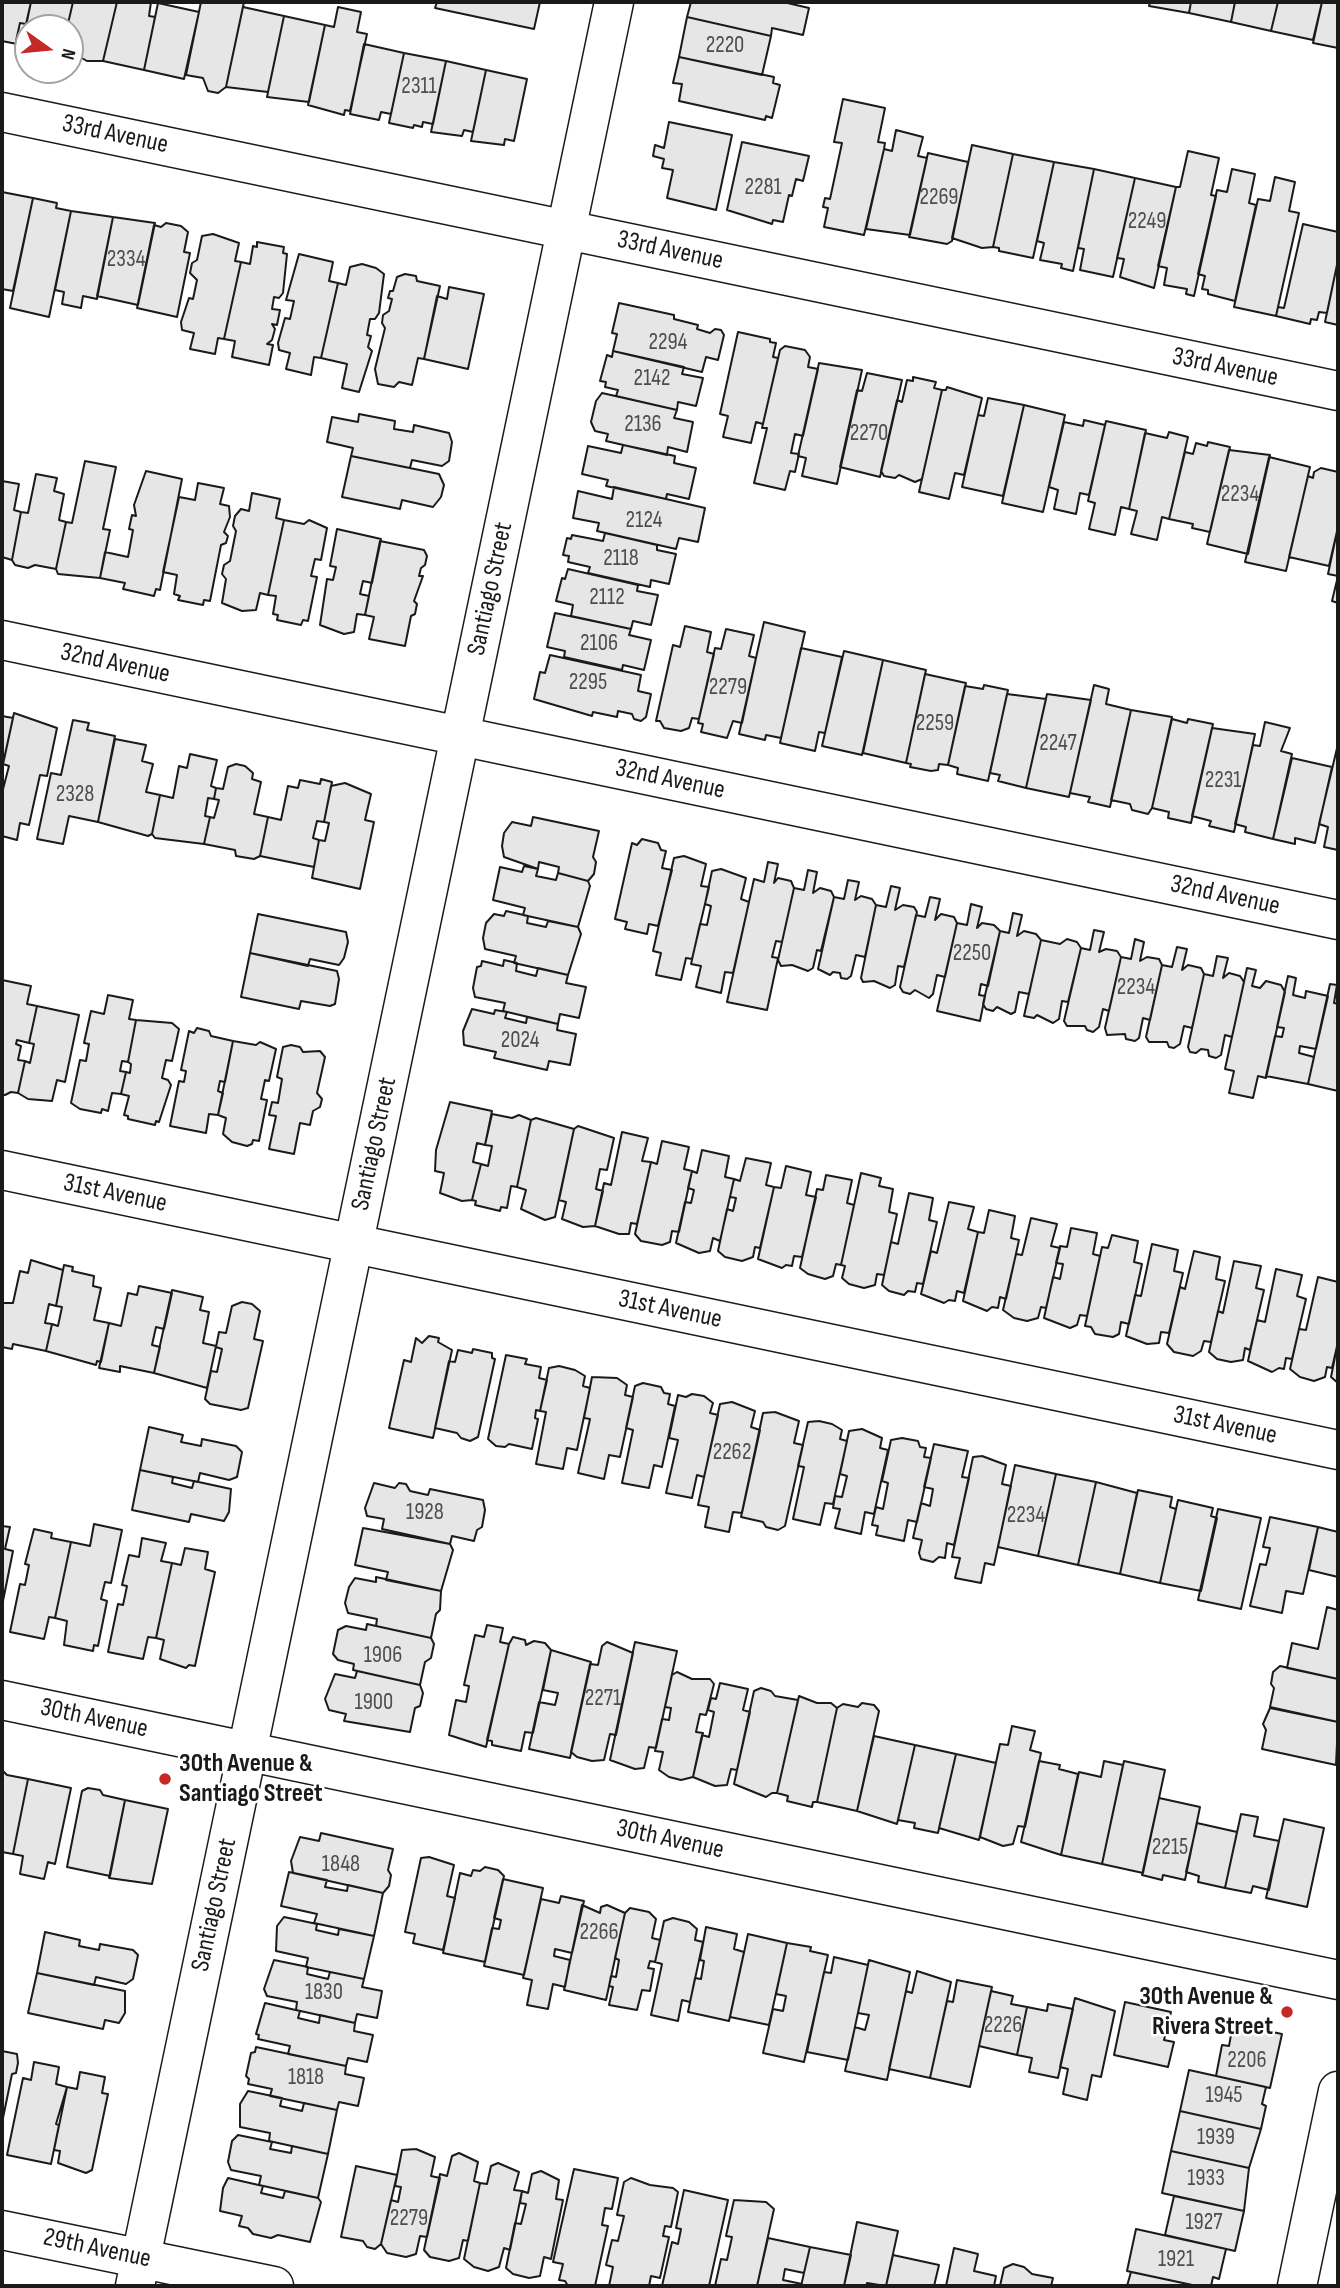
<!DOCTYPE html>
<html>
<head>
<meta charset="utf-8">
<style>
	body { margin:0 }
	#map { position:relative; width:1340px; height:2288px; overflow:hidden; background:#fff; font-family:"Sofia Sans Condensed",sans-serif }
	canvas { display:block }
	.frame { position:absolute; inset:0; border:4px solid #1a1a1a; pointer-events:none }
	.north { position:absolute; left:14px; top:14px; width:70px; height:70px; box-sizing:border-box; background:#fff; border:2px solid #a3a3a3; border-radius:50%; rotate:105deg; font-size:19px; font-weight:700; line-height:28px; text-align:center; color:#1a1a1a }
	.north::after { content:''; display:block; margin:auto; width:24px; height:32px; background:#c62828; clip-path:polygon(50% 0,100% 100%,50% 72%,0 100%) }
</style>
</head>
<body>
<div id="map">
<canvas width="1340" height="2288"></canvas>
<div class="frame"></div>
<div class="north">N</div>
</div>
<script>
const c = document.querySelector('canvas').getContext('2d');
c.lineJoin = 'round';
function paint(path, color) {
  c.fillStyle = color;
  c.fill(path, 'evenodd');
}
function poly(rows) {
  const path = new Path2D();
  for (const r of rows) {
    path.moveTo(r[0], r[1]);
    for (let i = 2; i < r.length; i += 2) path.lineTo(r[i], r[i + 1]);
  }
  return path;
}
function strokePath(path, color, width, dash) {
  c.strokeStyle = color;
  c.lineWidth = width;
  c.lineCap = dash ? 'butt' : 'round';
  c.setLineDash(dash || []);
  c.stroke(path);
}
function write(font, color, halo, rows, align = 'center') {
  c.font = font + ' "Sofia Sans Condensed",sans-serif';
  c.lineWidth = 5;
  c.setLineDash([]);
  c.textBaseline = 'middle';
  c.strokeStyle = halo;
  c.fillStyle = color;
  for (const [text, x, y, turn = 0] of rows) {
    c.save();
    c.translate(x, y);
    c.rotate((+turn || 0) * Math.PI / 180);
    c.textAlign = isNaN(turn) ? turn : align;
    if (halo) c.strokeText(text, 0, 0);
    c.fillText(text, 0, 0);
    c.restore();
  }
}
const building = poly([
	[2,2,31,2,26,24,20,23,16,41,22,42,22,45,2,41,2,2],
	[31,2,73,2,67,28,28,28,28,51,22,45,31,2],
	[73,2,117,2,103,61,87,61,80,57,81,53,72,51,70,28,67,28,73,2],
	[117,2,151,2,149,16,155,17,144,70,103,61,117,2],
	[201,2,244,2,226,87,218,93,208,91,203,78,186,75,201,2],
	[437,2,540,2,534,29,435,8,437,2],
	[691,2,783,2,809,8,803,35,772,28,771,36,687,17,691,2],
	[1150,2,1191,2,1189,13,1149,6,1150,2],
	[1191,2,1235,2,1231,22,1189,13,1191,2],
	[1235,2,1278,2,1271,31,1231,22,1235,2],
	[1278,2,1322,2,1313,40,1271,31,1278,2],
	[1322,2,1338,2,1338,48,1313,43,1322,2],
	[158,3,199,12,184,79,144,70,158,3],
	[243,7,284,16,268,92,226,87,243,7],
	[338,7,361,12,357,32,367,34,350,111,345,110,344,115,308,105,325,25,334,27,338,7],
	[284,16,325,25,309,102,267,97,284,16],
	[687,17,771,36,762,75,679,57,687,17],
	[364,44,404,53,391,114,381,112,379,120,350,114,364,44],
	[404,53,446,61,433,124,423,122,422,127,414,125,413,128,389,123,404,53],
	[679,57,774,77,773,83,780,85,772,118,766,116,765,120,679,101,682,84,673,83,679,57],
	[446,61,486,70,473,132,464,130,462,136,431,132,446,61],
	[486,70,527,79,514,141,505,139,504,145,471,141,486,70],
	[843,99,885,108,878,142,885,143,884,149,864,235,824,227,828,208,823,207,825,198,830,199,842,143,834,142,843,99],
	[669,122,732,135,716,210,667,198,673,170,662,168,664,159,653,156,655,145,664,148,669,122],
	[896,130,923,137,918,156,927,158,910,235,866,229,884,149,892,151,896,130],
	[742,142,809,156,803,181,796,179,792,196,789,195,783,222,773,220,772,224,727,210,742,142],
	[972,145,1013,154,993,247,982,248,952,238,972,145],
	[1188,151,1219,158,1211,195,1216,196,1194,296,1186,294,1187,289,1164,285,1167,268,1158,266,1176,187,1180,187,1188,151],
	[928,153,968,162,952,241,947,244,909,237,928,153],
	[1013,154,1054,162,1033,258,999,251,999,248,993,247,1013,154],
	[1054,162,1094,169,1073,271,1061,268,1062,264,1040,260,1044,243,1037,241,1054,162],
	[1094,169,1135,178,1113,277,1080,270,1084,249,1078,248,1094,169],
	[1232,169,1255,174,1249,203,1256,205,1235,301,1208,294,1208,290,1202,289,1205,276,1198,274,1217,190,1227,192,1232,169],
	[1275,177,1295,182,1289,211,1299,213,1276,316,1234,307,1258,199,1270,201,1275,177],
	[1135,178,1176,187,1154,288,1120,277,1124,259,1117,258,1135,178],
	[2,192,33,198,13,291,2,289,2,192],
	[33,198,57,203,56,208,71,211,49,317,10,308,33,198],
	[71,211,113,217,97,299,83,296,81,308,62,304,64,292,55,290,71,211],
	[113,217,155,223,138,305,97,296,113,217],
	[166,223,181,226,188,232,184,252,190,253,177,317,137,308,154,225,161,227,166,223],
	[1303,224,1338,232,1338,260,1327,313,1319,312,1317,320,1311,319,1310,324,1276,316,1278,307,1284,308,1303,224],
	[213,234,239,243,235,261,241,262,224,339,218,338,215,354,190,349,194,333,182,330,181,322,189,298,193,299,197,280,190,273,192,263,197,260,202,236,213,234],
	[257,242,284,247,283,253,287,254,283,293,279,298,274,297,272,309,280,310,277,325,272,324,275,329,272,340,267,344,273,345,269,365,232,357,235,341,224,339,241,262,250,264,253,246,257,247,257,242],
	[299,254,333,262,329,281,338,283,321,358,314,357,311,375,286,369,290,353,279,350,278,343,285,318,290,319,294,301,286,300,299,254],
	[1338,260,1338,325,1325,322,1338,260],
	[362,264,376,268,384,274,379,313,375,319,370,319,367,335,371,336,368,347,372,351,359,392,342,388,347,364,321,358,338,283,346,285,350,267,362,264],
	[405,274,416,276,417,281,440,286,424,359,418,358,412,385,399,382,394,387,378,384,375,369,385,328,382,323,383,315,389,311,392,299,388,298,390,291,393,291,397,277,405,274],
	[449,287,484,294,468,369,424,359,437,296,447,299,449,287],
	[619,303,674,315,674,319,698,325,697,329,710,333,715,329,721,330,724,335,718,360,706,357,702,372,613,351,617,334,612,333,619,303],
	[738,332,770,339,770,342,776,343,773,357,778,358,763,424,756,422,751,443,723,437,728,416,720,414,738,332],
	[785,346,805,350,810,357,808,367,818,369,803,436,795,434,791,453,799,454,795,472,790,471,785,490,754,483,767,428,762,428,780,350,785,346],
	[613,351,684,367,682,374,703,378,696,406,678,402,677,410,616,396,618,390,605,387,606,382,600,381,607,355,612,357,613,351],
	[819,363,862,370,837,484,802,476,806,458,798,456,819,363],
	[867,373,902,380,880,477,840,467,857,390,862,391,867,373],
	[913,377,936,382,934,388,942,390,922,479,915,482,899,475,895,478,884,476,881,471,897,400,902,402,907,380,913,381,913,377],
	[947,387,982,398,964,475,955,473,949,499,919,492,942,390,946,390,947,387],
	[602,393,677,410,674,418,693,422,687,452,668,447,667,455,606,441,608,434,595,431,591,422,596,401,602,393],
	[988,398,1024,405,1003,496,962,487,978,415,984,416,988,398],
	[1024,405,1065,415,1043,512,1002,503,1024,405],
	[359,414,395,421,394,429,413,432,414,425,449,433,452,442,449,461,442,466,412,460,410,468,351,456,353,448,327,442,332,417,358,422,359,414],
	[1084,420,1105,425,1089,495,1080,493,1076,514,1054,509,1058,490,1049,487,1064,422,1083,426,1084,420],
	[1106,421,1146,430,1129,509,1121,507,1115,535,1089,529,1095,503,1088,501,1106,421],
	[1169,432,1188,437,1169,519,1162,517,1157,540,1131,534,1137,511,1129,509,1145,433,1167,438,1169,432],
	[1208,442,1230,447,1210,532,1192,528,1193,524,1169,519,1185,452,1193,454,1196,443,1207,446,1208,442],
	[623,445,675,456,674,463,696,468,689,499,667,494,666,499,606,486,608,480,582,474,588,446,621,453,623,445],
	[1229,450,1270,455,1248,554,1207,544,1229,450],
	[351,456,439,474,444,485,441,497,433,507,402,500,400,509,342,497,351,456],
	[1269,457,1310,467,1286,571,1245,562,1269,457],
	[85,461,116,467,103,529,110,530,100,578,58,574,56,569,66,522,72,523,85,461],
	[1321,468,1338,472,1338,527,1329,566,1289,557,1308,476,1313,478,1314,472,1321,468],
	[146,471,182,479,160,590,156,589,154,596,123,589,125,583,100,578,105,552,128,557,133,530,129,529,132,515,136,516,134,505,146,471],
	[36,474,57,478,54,491,64,494,59,520,66,522,56,569,35,565,28,568,15,565,12,560,21,512,28,513,36,474],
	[2,481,19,484,14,510,21,512,12,560,2,557,2,481],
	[198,483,224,488,220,504,229,506,230,517,224,532,228,536,226,543,221,545,210,601,204,600,203,605,178,600,180,596,174,594,177,575,163,572,179,497,195,500,198,483],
	[614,487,705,508,698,542,679,538,676,549,597,531,599,523,573,518,578,491,612,499,614,487],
	[252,493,280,499,276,518,284,520,268,595,260,593,256,610,242,611,222,603,226,579,222,574,224,565,230,561,236,531,233,526,235,516,241,509,249,511,252,493],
	[284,520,304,524,309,520,327,528,321,560,315,559,311,576,317,577,308,621,303,620,301,625,277,620,278,615,273,614,276,596,268,595,284,520],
	[1338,527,1338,603,1332,601,1338,576,1328,574,1338,527],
	[337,529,381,539,372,583,363,581,360,594,369,596,365,615,357,614,354,632,344,634,320,625,327,579,333,580,336,567,330,566,337,529],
	[605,533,657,545,657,550,676,554,669,584,651,580,650,587,588,573,590,567,568,562,569,556,563,555,567,538,571,539,572,535,603,541,605,533],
	[380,541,424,550,427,556,425,565,421,568,419,576,423,576,414,601,417,604,415,614,411,616,405,646,369,639,374,617,365,615,380,541],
	[568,569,638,585,637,591,658,595,651,625,633,621,631,629,571,616,573,605,556,601,562,578,565,579,568,569],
	[555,613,631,629,629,635,651,640,644,670,623,665,622,670,564,657,565,651,547,647,555,613],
	[764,622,805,632,781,738,766,735,765,740,739,734,764,622],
	[685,626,711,632,707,652,714,654,699,719,692,718,689,728,681,731,664,728,660,721,656,721,673,645,680,647,685,626],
	[726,629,754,635,749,656,756,658,742,723,733,721,727,738,701,732,703,724,698,723,715,648,721,649,726,629],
	[801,648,842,657,825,733,819,732,815,751,780,743,801,648],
	[844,651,883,660,862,755,822,746,844,651],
	[550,655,641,675,638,691,651,694,646,717,641,721,634,719,632,714,618,711,617,717,593,712,592,716,534,699,540,672,545,673,550,655],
	[883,660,926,670,906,763,863,753,883,660],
	[925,674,966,683,948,765,939,764,938,770,931,771,910,767,911,764,906,763,925,674],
	[984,685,1008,690,988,781,957,774,958,768,948,765,965,686,983,689,984,685],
	[1094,685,1109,689,1106,704,1131,710,1110,807,1088,802,1090,797,1070,793,1094,685],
	[1007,694,1046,699,1026,788,998,781,1000,775,990,773,1007,694],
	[1047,694,1091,700,1069,797,1026,788,1047,694],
	[1131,710,1172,717,1152,808,1148,814,1132,810,1130,804,1111,800,1131,710],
	[14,713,57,728,47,776,40,775,29,825,20,823,17,840,2,836,2,793,9,766,3,764,14,713],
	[2,716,13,718,2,769,2,716],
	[1172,719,1187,723,1188,719,1213,724,1191,823,1168,818,1169,812,1152,808,1172,719],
	[73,720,89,723,87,730,115,736,98,822,69,816,63,844,37,839,51,773,61,775,73,720],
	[1265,722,1290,728,1281,751,1292,754,1273,839,1245,832,1246,827,1235,824,1253,745,1260,746,1265,722],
	[1212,728,1255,734,1234,832,1209,826,1211,821,1192,816,1212,728],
	[115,739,146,745,142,761,153,764,146,792,160,795,152,834,148,836,98,822,115,739],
	[1338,744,1338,850,1324,847,1328,827,1319,824,1338,744],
	[190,754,217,760,211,786,216,788,214,799,208,798,205,816,210,817,204,844,155,838,152,834,160,795,173,798,179,766,187,768,190,754],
	[1292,758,1332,767,1315,843,1295,838,1295,844,1273,839,1292,758],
	[236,764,245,766,253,773,252,779,261,782,254,814,268,817,260,856,254,859,236,856,235,850,204,844,210,817,214,818,219,800,214,799,216,788,223,789,228,767,236,764],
	[321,779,332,782,324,822,317,821,313,838,319,840,314,867,260,856,268,817,281,820,288,786,298,788,300,780,320,784,321,779],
	[345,783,371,794,365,820,374,822,360,889,312,878,319,840,325,841,329,823,324,822,331,786,345,783],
	[533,817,599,831,593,857,596,862,594,874,588,881,558,873,559,867,539,862,538,869,504,857,502,846,504,833,512,822,531,826,533,817],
	[642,839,658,843,661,850,666,851,662,868,672,870,658,926,649,924,647,934,625,929,627,922,615,919,632,843,637,845,642,839],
	[684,856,706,864,701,886,709,887,692,959,686,958,681,980,656,975,661,953,653,951,674,858,684,856],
	[768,862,778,864,774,883,778,878,791,881,794,888,782,942,776,941,772,957,778,958,767,1010,727,1002,754,879,764,882,768,862],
	[524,866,538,869,536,876,556,880,558,873,588,881,590,886,578,927,523,915,525,908,493,900,500,867,522,872,524,866],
	[721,869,746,878,741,899,749,902,733,973,725,972,721,993,696,987,701,966,691,964,700,924,707,925,711,906,705,904,712,871,721,869],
	[808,870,817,872,813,893,820,888,831,891,834,897,821,951,817,950,813,968,808,971,792,965,781,966,778,960,794,888,804,890,808,870],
	[848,880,859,882,855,900,861,896,872,899,876,905,865,957,856,955,851,976,847,979,841,978,840,973,833,972,830,975,818,969,834,897,844,899,848,880],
	[891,886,900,888,895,910,903,905,914,907,917,912,904,967,898,966,895,985,890,988,874,981,863,982,861,978,876,905,886,907,891,886],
	[930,897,940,899,935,920,941,914,954,917,957,923,945,977,937,975,933,994,929,998,915,990,910,994,903,992,900,987,916,915,925,917,930,897],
	[971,904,982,907,977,928,982,923,994,925,1000,931,988,986,981,984,979,995,985,996,980,1021,937,1011,957,923,967,925,971,904],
	[506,911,528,916,527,923,546,927,548,921,578,927,581,934,568,975,514,963,516,956,485,949,483,938,486,923,494,914,504,916,506,911],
	[1013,913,1022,915,1017,936,1024,931,1036,934,1041,940,1029,994,1019,992,1015,1012,1011,1014,997,1007,993,1011,986,1009,983,1004,1000,931,1009,933,1013,913],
	[258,914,346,932,348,942,344,958,339,965,310,959,308,966,250,953,258,914],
	[1094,930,1104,932,1099,952,1106,949,1117,951,1121,957,1109,1011,1103,1009,1099,1027,1093,1032,1087,1030,1085,1026,1067,1026,1064,1021,1081,948,1090,950,1094,930],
	[1067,939,1077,942,1081,948,1068,1002,1062,1001,1059,1019,1053,1023,1037,1015,1034,1018,1024,1016,1041,940,1060,944,1067,939],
	[1135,939,1144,942,1140,961,1147,957,1159,959,1162,965,1150,1020,1143,1018,1139,1038,1135,1041,1126,1039,1125,1034,1107,1035,1105,1028,1121,957,1131,959,1135,939],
	[1177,947,1187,949,1182,970,1188,965,1201,968,1204,974,1192,1028,1184,1026,1180,1044,1174,1048,1169,1047,1167,1042,1149,1042,1146,1037,1162,965,1172,967,1177,947],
	[250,953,337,971,339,979,335,1004,330,1006,301,1001,299,1009,241,997,250,953],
	[1217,956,1228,958,1223,978,1229,973,1240,976,1244,982,1232,1037,1225,1035,1221,1055,1216,1058,1209,1056,1208,1050,1201,1049,1196,1053,1190,1052,1188,1047,1204,974,1213,976,1217,956],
	[504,960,517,963,516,971,536,976,538,968,568,975,566,983,586,987,579,1018,560,1014,558,1024,503,1011,505,1003,475,997,473,988,477,967,481,966,482,961,503,966,504,960],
	[1247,968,1256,970,1252,986,1260,988,1266,981,1281,985,1285,992,1266,1078,1258,1076,1253,1098,1229,1093,1234,1071,1225,1069,1247,968],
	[1288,976,1296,978,1293,995,1305,998,1306,991,1328,996,1316,1049,1300,1046,1299,1053,1314,1057,1308,1084,1266,1076,1275,1036,1282,1037,1284,1028,1277,1027,1288,976],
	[2,980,31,986,27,1004,37,1006,29,1043,17,1040,16,1044,21,1046,18,1060,25,1061,18,1093,11,1092,5,1095,2,1095,2,980],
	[1330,984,1337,985,1334,1003,1338,1004,1338,1091,1308,1084,1330,984],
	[108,995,133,1000,129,1019,136,1020,128,1062,122,1061,120,1071,126,1072,121,1094,112,1093,108,1111,102,1109,101,1113,80,1109,71,1103,80,1060,86,1061,89,1044,84,1043,91,1011,104,1014,108,995],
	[37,1006,79,1015,65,1082,57,1080,52,1101,28,1099,18,1093,25,1061,30,1063,34,1044,29,1043,37,1006],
	[472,1009,494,1014,495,1010,507,1012,505,1018,526,1023,527,1017,558,1024,557,1030,576,1034,570,1065,549,1061,547,1070,494,1058,496,1052,464,1045,463,1031,472,1009],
	[136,1020,172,1023,179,1029,172,1061,166,1060,162,1078,168,1080,171,1085,159,1122,156,1121,155,1125,128,1119,128,1116,124,1115,129,1096,121,1094,126,1072,130,1073,131,1064,128,1062,136,1020],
	[197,1028,209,1031,211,1036,233,1041,225,1082,220,1081,218,1091,223,1093,218,1115,209,1114,206,1133,170,1126,179,1081,184,1082,186,1071,181,1070,189,1031,194,1033,197,1028],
	[233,1041,256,1045,260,1042,276,1049,269,1081,265,1080,261,1099,267,1100,259,1141,253,1140,252,1144,247,1146,232,1142,223,1134,226,1118,218,1115,233,1041],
	[291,1045,300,1047,303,1052,320,1051,325,1057,317,1093,322,1099,320,1107,313,1111,310,1125,300,1123,294,1154,269,1149,276,1116,269,1115,272,1102,278,1103,282,1079,277,1077,283,1047,291,1045],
	[450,1102,492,1111,485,1145,477,1143,473,1162,481,1164,472,1200,462,1201,440,1193,444,1173,435,1171,436,1150,450,1102],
	[492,1114,512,1118,519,1115,531,1120,517,1187,511,1186,507,1208,501,1207,500,1211,475,1205,476,1201,472,1200,481,1164,488,1166,492,1146,485,1145,492,1114],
	[536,1118,574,1129,555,1217,545,1220,521,1209,526,1190,517,1187,531,1120,536,1118],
	[578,1126,614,1138,607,1170,600,1169,596,1189,603,1191,595,1226,583,1227,562,1219,566,1202,559,1200,574,1129,578,1126],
	[622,1132,648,1138,642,1161,651,1162,637,1224,631,1223,629,1234,619,1234,595,1226,604,1183,611,1185,622,1132],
	[662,1141,689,1147,684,1169,692,1171,679,1232,672,1231,670,1242,662,1245,641,1241,635,1234,651,1162,657,1164,662,1141],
	[702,1150,729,1156,725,1177,734,1179,720,1241,713,1238,710,1251,699,1253,676,1243,685,1202,691,1203,694,1190,688,1188,692,1171,697,1173,702,1150],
	[746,1158,771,1163,766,1185,774,1187,760,1248,755,1247,753,1257,742,1261,725,1257,718,1251,727,1209,733,1211,736,1198,730,1197,734,1179,740,1181,746,1158],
	[786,1166,811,1172,806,1195,816,1197,802,1257,794,1256,792,1266,786,1265,782,1268,758,1259,774,1187,781,1188,786,1166],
	[861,1173,881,1178,879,1186,893,1189,889,1212,897,1214,884,1275,877,1274,875,1285,864,1288,849,1284,842,1278,845,1266,841,1265,861,1173],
	[826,1175,852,1180,847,1203,854,1205,841,1265,836,1264,833,1276,825,1279,808,1274,800,1268,817,1189,823,1190,826,1175],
	[909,1193,933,1198,929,1220,937,1222,923,1284,917,1283,915,1292,908,1291,904,1295,889,1291,882,1285,891,1242,898,1244,909,1193],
	[949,1202,974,1207,968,1229,978,1232,964,1293,957,1291,955,1301,949,1300,944,1303,921,1294,931,1251,937,1253,949,1202],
	[989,1210,1015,1216,1011,1238,1019,1240,1006,1299,1000,1297,998,1308,992,1307,987,1311,963,1301,978,1232,984,1233,989,1210],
	[1031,1218,1057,1224,1051,1246,1060,1248,1046,1308,1041,1307,1038,1318,1027,1321,1014,1318,1003,1310,1016,1254,1022,1255,1031,1218],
	[1071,1228,1097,1233,1093,1254,1100,1256,1087,1316,1080,1315,1077,1325,1070,1328,1044,1318,1053,1277,1060,1279,1063,1264,1056,1263,1060,1246,1067,1247,1071,1228],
	[1112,1235,1138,1241,1134,1262,1142,1264,1129,1324,1121,1322,1119,1334,1113,1337,1095,1334,1091,1327,1085,1326,1102,1247,1108,1248,1112,1235],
	[1152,1244,1178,1250,1174,1271,1183,1273,1169,1333,1161,1332,1159,1343,1147,1344,1126,1336,1135,1295,1141,1296,1152,1244],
	[1194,1251,1220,1257,1216,1279,1225,1281,1211,1342,1204,1341,1201,1351,1193,1356,1174,1352,1167,1344,1180,1287,1185,1289,1194,1251],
	[31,1260,63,1270,56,1306,49,1304,45,1323,52,1324,46,1351,13,1344,12,1349,2,1347,2,1303,13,1303,20,1271,28,1273,31,1260],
	[1234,1261,1261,1266,1256,1288,1264,1290,1250,1350,1245,1348,1243,1360,1231,1362,1217,1359,1209,1352,1218,1311,1223,1313,1234,1261],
	[64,1265,73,1267,72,1271,94,1276,93,1286,101,1288,94,1320,109,1323,101,1362,97,1361,96,1365,46,1351,52,1324,58,1326,62,1307,56,1306,64,1265],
	[1276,1269,1302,1275,1297,1296,1306,1299,1292,1359,1286,1358,1284,1369,1279,1368,1272,1372,1248,1361,1257,1320,1265,1322,1276,1269],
	[1318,1277,1338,1282,1338,1342,1332,1368,1327,1367,1325,1377,1314,1381,1300,1377,1290,1369,1299,1329,1306,1330,1318,1277],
	[139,1286,172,1293,164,1329,156,1327,152,1345,160,1347,154,1373,120,1366,120,1372,99,1368,109,1323,121,1326,128,1293,137,1295,139,1286],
	[172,1290,203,1297,200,1310,209,1312,203,1343,216,1346,207,1388,154,1373,172,1290],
	[242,1302,252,1304,260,1311,254,1339,263,1341,248,1408,241,1410,210,1404,205,1399,211,1371,217,1372,222,1349,216,1347,219,1332,226,1333,232,1306,242,1302],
	[429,1336,439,1338,438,1342,452,1350,433,1438,389,1428,404,1360,411,1362,416,1338,422,1343,429,1336],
	[1338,1342,1338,1383,1331,1377,1338,1342],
	[473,1349,492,1353,492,1358,495,1359,478,1437,470,1441,461,1438,457,1433,435,1428,449,1361,455,1362,458,1350,472,1353,473,1349],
	[506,1355,527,1359,525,1364,541,1367,539,1378,547,1380,540,1411,536,1410,535,1418,538,1419,532,1449,509,1444,505,1447,496,1446,488,1439,506,1355],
	[559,1366,575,1370,585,1376,583,1386,590,1388,577,1450,567,1448,563,1469,536,1464,546,1412,540,1411,549,1368,559,1366],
	[592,1377,617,1378,627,1385,625,1395,633,1397,620,1457,609,1455,604,1479,578,1473,590,1419,584,1418,592,1377],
	[643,1383,661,1387,664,1393,670,1394,668,1404,675,1406,662,1467,654,1465,649,1488,622,1483,633,1430,626,1428,635,1386,643,1383],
	[692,1394,704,1396,713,1403,710,1413,718,1415,704,1477,697,1475,692,1498,666,1493,678,1440,669,1438,678,1395,686,1397,692,1394],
	[732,1402,755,1411,751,1427,760,1430,742,1513,733,1512,729,1532,705,1527,709,1507,698,1505,720,1404,732,1402],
	[775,1412,799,1421,794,1443,803,1445,785,1526,778,1530,766,1527,763,1522,741,1517,763,1413,775,1412],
	[819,1421,832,1424,842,1430,840,1439,847,1441,833,1504,825,1503,820,1525,793,1519,804,1467,798,1466,808,1422,819,1421],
	[149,1427,183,1435,181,1442,201,1446,202,1439,236,1446,242,1452,237,1477,229,1480,200,1473,198,1482,140,1470,149,1427],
	[862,1429,882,1438,880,1448,888,1450,874,1514,865,1512,861,1534,835,1528,840,1509,833,1508,835,1496,842,1497,847,1476,840,1474,849,1431,862,1429],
	[902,1438,918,1441,920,1447,926,1448,924,1457,931,1458,917,1522,908,1520,904,1541,876,1535,878,1526,872,1525,876,1507,883,1509,888,1483,882,1481,891,1440,902,1438],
	[934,1444,968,1451,962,1477,969,1478,954,1545,947,1543,945,1558,939,1557,933,1562,921,1559,919,1553,922,1540,913,1538,921,1503,930,1506,933,1489,924,1487,934,1444],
	[982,1456,1006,1465,1002,1484,1011,1486,994,1565,985,1563,981,1583,955,1578,960,1558,952,1557,973,1457,982,1456],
	[1015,1465,1056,1474,1038,1556,998,1547,1015,1465],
	[140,1470,173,1477,172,1483,192,1488,194,1481,231,1489,229,1512,224,1521,191,1514,189,1522,132,1510,140,1470],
	[1056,1474,1096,1482,1078,1565,1038,1556,1056,1474],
	[1096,1482,1137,1493,1120,1574,1078,1565,1096,1482],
	[374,1483,395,1488,399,1483,406,1484,410,1491,428,1495,430,1489,483,1500,485,1510,482,1527,477,1530,474,1541,452,1536,450,1544,382,1529,384,1519,367,1516,365,1508,374,1483],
	[1138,1490,1172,1497,1170,1507,1176,1509,1160,1583,1120,1574,1138,1490],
	[1178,1500,1213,1508,1211,1516,1217,1518,1201,1591,1160,1583,1178,1500],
	[1218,1509,1261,1518,1241,1609,1198,1600,1218,1509],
	[1270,1517,1318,1527,1303,1594,1286,1591,1282,1613,1250,1606,1260,1564,1266,1565,1270,1548,1263,1547,1270,1517],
	[94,1524,122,1530,111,1583,105,1582,101,1599,107,1601,98,1646,94,1645,93,1651,64,1645,67,1621,55,1618,71,1542,90,1546,94,1524],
	[2,1526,10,1527,5,1549,13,1551,2,1606,2,1526],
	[1318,1527,1338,1532,1338,1577,1309,1570,1318,1527],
	[363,1528,450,1544,453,1550,441,1591,386,1580,388,1572,355,1565,363,1528],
	[34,1529,52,1533,51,1538,71,1542,55,1618,49,1617,44,1639,10,1632,20,1584,25,1585,29,1565,25,1564,34,1529],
	[142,1538,166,1543,161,1561,172,1563,156,1638,148,1637,143,1659,108,1652,118,1604,123,1605,127,1586,122,1585,129,1555,139,1557,142,1538],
	[185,1548,208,1552,205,1569,215,1572,195,1666,189,1665,186,1668,160,1659,164,1640,156,1638,172,1563,181,1565,185,1548],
	[376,1577,441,1591,440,1610,436,1614,431,1638,376,1626,377,1619,348,1613,345,1603,349,1587,355,1578,376,1582,376,1577],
	[1327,1607,1338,1610,1338,1679,1287,1668,1292,1643,1318,1649,1327,1607],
	[367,1624,431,1638,434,1644,431,1658,425,1662,420,1685,353,1670,354,1664,338,1660,333,1654,338,1630,346,1626,366,1630,367,1624],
	[487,1625,503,1628,500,1642,509,1644,486,1747,449,1735,456,1700,466,1702,469,1686,464,1685,475,1635,484,1637,487,1625],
	[513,1637,525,1640,526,1645,534,1641,545,1643,551,1650,533,1733,525,1732,521,1751,492,1745,492,1741,487,1740,509,1644,513,1637],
	[607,1642,633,1653,616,1735,610,1734,604,1760,592,1761,577,1757,571,1752,590,1664,598,1665,602,1646,607,1642],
	[635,1642,677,1651,656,1748,649,1747,644,1768,635,1769,610,1760,635,1642],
	[551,1650,591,1662,570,1758,529,1749,539,1702,555,1705,558,1693,543,1690,551,1650],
	[1280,1666,1338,1679,1338,1722,1270,1707,1274,1688,1271,1684,1273,1672,1280,1666],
	[357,1671,420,1685,423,1693,420,1706,415,1708,410,1732,344,1721,346,1714,329,1710,325,1699,335,1674,355,1678,357,1671],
	[677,1672,692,1679,710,1679,714,1684,706,1715,700,1714,696,1732,703,1733,693,1777,681,1780,669,1777,659,1770,663,1752,655,1751,662,1719,669,1720,671,1708,665,1707,672,1675,677,1672],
	[720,1683,748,1689,743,1710,750,1712,737,1770,731,1769,727,1785,715,1786,693,1777,702,1735,709,1737,714,1712,708,1710,711,1698,716,1699,720,1683],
	[761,1688,771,1691,775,1696,798,1700,777,1793,772,1793,766,1797,734,1784,754,1691,761,1688],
	[799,1696,817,1703,831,1703,837,1708,817,1802,813,1802,812,1807,787,1801,788,1796,777,1793,799,1696],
	[862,1703,874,1705,879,1711,857,1811,817,1802,837,1708,843,1704,858,1707,862,1703],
	[1270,1708,1338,1722,1336,1765,1262,1749,1266,1730,1263,1724,1270,1708],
	[1012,1726,1035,1731,1030,1750,1041,1753,1025,1827,1018,1826,1013,1844,1003,1846,980,1837,1000,1744,1008,1745,1012,1726],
	[874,1736,915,1745,897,1824,857,1811,874,1736],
	[915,1745,956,1754,938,1833,914,1828,915,1823,898,1820,915,1745],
	[956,1754,996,1763,979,1840,939,1828,956,1754],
	[1039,1761,1060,1765,1059,1769,1078,1774,1061,1855,1021,1842,1039,1761],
	[1104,1761,1123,1765,1102,1864,1061,1855,1079,1772,1101,1777,1104,1761],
	[1124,1761,1165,1770,1143,1873,1102,1864,1124,1761],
	[2,1770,7,1775,28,1779,13,1854,2,1852,2,1770],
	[28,1779,71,1788,55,1864,48,1862,44,1879,20,1874,23,1856,13,1854,28,1779],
	[88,1788,100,1790,103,1795,125,1800,110,1876,67,1867,82,1791,88,1788],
	[1159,1798,1200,1807,1185,1880,1163,1875,1162,1880,1142,1875,1159,1798],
	[125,1800,168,1809,152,1884,109,1878,125,1800],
	[1241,1814,1258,1817,1254,1836,1279,1841,1269,1890,1253,1886,1251,1893,1225,1888,1241,1814],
	[1284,1819,1324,1828,1307,1907,1266,1898,1284,1819],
	[1197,1823,1237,1832,1225,1888,1198,1882,1199,1876,1186,1872,1197,1823],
	[321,1833,393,1849,388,1870,391,1875,389,1886,383,1893,293,1873,291,1861,300,1837,319,1841,321,1833],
	[429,1857,454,1865,447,1896,455,1898,443,1950,413,1943,415,1934,405,1932,421,1858,429,1857],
	[485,1867,498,1870,504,1876,485,1962,443,1953,460,1873,471,1876,473,1870,480,1871,485,1867],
	[289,1872,327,1880,325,1887,347,1891,348,1885,383,1893,374,1936,314,1923,317,1914,281,1906,289,1872],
	[503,1879,543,1888,524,1975,484,1966,492,1928,499,1929,501,1920,494,1918,503,1879],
	[561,1896,584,1901,572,1953,555,1949,554,1956,570,1960,565,1987,553,1984,548,2009,527,2005,532,1980,523,1978,541,1899,559,1903,561,1896],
	[582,1905,600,1913,601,1907,607,1905,625,1913,606,2000,564,1990,582,1905],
	[630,1908,649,1912,656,1919,652,1938,660,1940,655,1962,650,1961,648,1968,654,1969,650,1991,642,1990,637,2010,609,2005,613,1987,609,1986,611,1976,616,1977,619,1960,615,1958,625,1913,630,1908],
	[284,1917,317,1924,316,1930,338,1935,339,1929,374,1936,364,1979,306,1967,308,1958,276,1951,277,1926,284,1917],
	[673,1918,689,1922,697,1929,695,1940,703,1942,690,2002,682,2000,678,2021,651,2015,662,1964,655,1962,660,1940,664,1921,673,1918],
	[706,1927,737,1934,734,1949,744,1952,729,2021,688,2012,695,1978,701,1979,704,1961,700,1960,706,1927],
	[45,1932,80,1940,79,1946,99,1950,100,1944,133,1950,138,1955,133,1979,126,1984,96,1977,94,1985,37,1973,45,1932],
	[748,1934,787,1943,769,2025,730,2017,748,1934],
	[787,1943,811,1947,810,1951,828,1955,804,2062,763,2053,773,2009,783,2011,786,1996,776,1994,787,1943],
	[834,1957,868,1965,848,2060,807,2052,824,1972,831,1973,834,1957],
	[274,1960,308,1967,307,1974,328,1979,330,1972,364,1979,362,1987,382,1991,377,2018,357,2014,355,2023,296,2010,297,2002,267,1996,264,1989,274,1960],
	[869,1960,910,1972,887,2080,845,2071,855,2027,865,2030,869,2015,858,2013,869,1960],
	[917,1971,951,1982,930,2078,889,2069,906,1991,912,1993,917,1971],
	[37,1973,125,1991,125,2013,119,2023,105,2020,103,2029,28,2013,37,1973],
	[957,1980,992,1987,970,2087,930,2078,947,2001,953,2002,957,1980],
	[991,1991,1013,1996,1011,2004,1027,2007,1017,2055,979,2046,991,1991],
	[1075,1998,1115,2011,1101,2077,1092,2075,1087,2100,1063,2094,1068,2069,1060,2067,1075,1998],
	[1125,2002,1171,2012,1164,2040,1174,2042,1168,2067,1114,2055,1125,2002],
	[265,2003,300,2011,298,2018,319,2023,320,2015,355,2023,354,2031,373,2035,367,2062,348,2058,346,2066,288,2054,290,2046,258,2039,259,2035,256,2034,265,2003],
	[1048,2004,1073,2009,1058,2078,1029,2072,1032,2058,1017,2055,1027,2007,1047,2011,1048,2004],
	[1233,2024,1282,2034,1270,2088,1216,2076,1222,2045,1229,2046,1233,2024],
	[256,2047,346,2066,345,2074,364,2078,358,2106,339,2102,337,2110,270,2096,272,2089,248,2084,249,2079,246,2076,251,2053,255,2052,256,2047],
	[2,2051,17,2054,18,2063,16,2073,12,2074,2,2123,2,2051],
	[34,2062,59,2067,56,2084,67,2087,56,2124,59,2125,51,2164,7,2155,23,2078,31,2080,34,2062],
	[1189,2070,1266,2087,1262,2104,1266,2106,1261,2129,1180,2111,1189,2070],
	[80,2072,105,2077,102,2093,108,2094,92,2170,86,2173,58,2163,60,2151,54,2150,67,2087,77,2089,80,2072],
	[248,2091,282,2098,280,2106,302,2111,304,2103,337,2110,328,2154,269,2141,270,2133,240,2127,240,2104,248,2091],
	[1180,2111,1261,2129,1249,2168,1171,2151,1180,2111],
	[238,2135,272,2142,270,2149,291,2153,292,2146,328,2154,318,2198,259,2185,261,2176,231,2170,228,2162,232,2141,238,2135],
	[416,2149,435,2157,431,2176,440,2178,427,2237,420,2236,416,2254,406,2257,387,2253,381,2244,391,2200,398,2202,401,2187,395,2186,402,2150,416,2149],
	[1171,2151,1249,2168,1244,2211,1162,2193,1171,2151],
	[459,2153,478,2162,474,2181,480,2183,468,2241,463,2240,459,2258,449,2261,430,2257,424,2250,440,2174,447,2176,452,2156,459,2153],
	[498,2163,519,2172,514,2190,522,2191,510,2250,504,2248,499,2267,488,2271,474,2267,464,2259,480,2183,487,2184,491,2166,498,2163],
	[356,2166,397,2175,381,2244,375,2249,367,2247,363,2241,341,2237,356,2166],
	[574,2169,618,2178,612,2209,605,2208,602,2225,608,2226,595,2286,568,2286,565,2281,559,2280,563,2264,553,2262,574,2169],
	[541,2171,559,2180,556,2199,563,2200,551,2259,544,2257,540,2276,529,2278,513,2274,506,2268,515,2223,521,2224,526,2204,520,2203,522,2191,528,2193,532,2174,541,2171],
	[228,2178,263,2186,261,2193,283,2198,285,2191,318,2198,321,2202,310,2242,278,2235,271,2238,253,2234,248,2228,239,2226,242,2216,220,2211,223,2188,228,2178],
	[631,2178,650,2185,673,2188,678,2192,671,2227,665,2226,663,2236,669,2237,660,2278,651,2276,649,2286,609,2286,613,2267,606,2265,612,2240,618,2241,624,2216,617,2215,624,2182,631,2178],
	[684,2190,728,2200,709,2286,662,2286,672,2242,678,2244,681,2229,676,2228,684,2190],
	[1174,2196,1244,2211,1235,2251,1165,2235,1174,2196],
	[734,2200,766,2202,774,2209,757,2286,715,2286,721,2259,727,2260,732,2237,726,2236,734,2200],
	[857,2222,898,2231,886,2286,867,2283,866,2286,844,2286,857,2222],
	[1136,2229,1226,2249,1219,2279,1213,2277,1211,2286,1197,2286,1127,2271,1136,2229],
	[768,2238,810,2247,804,2273,785,2269,783,2280,802,2284,801,2286,757,2286,768,2238],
	[810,2247,851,2255,844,2286,801,2286,810,2247],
	[954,2248,978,2254,974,2271,996,2276,994,2286,946,2286,954,2248],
	[893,2255,939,2265,934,2286,886,2286,893,2255],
	[1013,2264,1024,2267,1032,2274,1053,2278,1051,2286,1000,2286,1004,2268,1013,2264],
	[1131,2272,1197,2286,1127,2286,1131,2272]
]);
const minor = poly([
	[2,112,1338,391],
	[2,640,1338,920],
	[2,1170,1338,1450],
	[2,1700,1338,1980],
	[2,2230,274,2286],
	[135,2286,614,2],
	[1297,2286,1338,2091]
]);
const markers = [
	[165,1779,7,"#c62828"],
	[1287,2012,7,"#c62828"]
];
const numberNames = [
	["2220",725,46],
	["2311",419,87],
	["2281",763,188],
	["2269",939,198],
	["2249",1147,222],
	["2334",126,260],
	["2294",668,343],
	["2142",652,379],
	["2136",643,425],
	["2270",869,434],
	["2234",1240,495],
	["2124",644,521],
	["2118",621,559],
	["2112",607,598],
	["2106",599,644],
	["2295",588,683],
	["2279",728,688],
	["2259",935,724],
	["2247",1058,744],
	["2231",1223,781],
	["2328",75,795],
	["2250",972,954],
	["2234",1136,988],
	["2024",520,1041],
	["2262",732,1453],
	["1928",425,1513],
	["2234",1026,1516],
	["1906",383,1656],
	["2271",603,1699],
	["1900",374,1703],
	["2215",1170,1848],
	["1848",341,1865],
	["2266",599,1933],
	["1830",324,1993],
	["2226",1003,2026],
	["2206",1247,2061],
	["1818",306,2078],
	["1945",1224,2096],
	["1939",1216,2138],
	["1933",1206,2179],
	["2279",409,2219],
	["1927",1204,2223],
	["1921",1176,2260]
];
const streetNames = [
	["33rd Avenue",115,135,12],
	["33rd Avenue",670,251,12],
	["33rd Avenue",1225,368,12],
	["Santiago Street",491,589,-78],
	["32nd Avenue",115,664,12],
	["32nd Avenue",670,780,12],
	["32nd Avenue",1225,896,12],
	["Santiago Street",375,1144,-78],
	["31st Avenue",115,1194,12],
	["31st Avenue",670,1310,12],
	["31st Avenue",1225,1426,12],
	["30th Avenue",94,1719,12],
	["30th Avenue",670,1840,12],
	["Santiago Street",215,1905,-78],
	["29th Avenue",97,2249,12]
];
const poiNames = [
	["30th Avenue &",179,1764],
	["Santiago Street",179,1794],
	["30th Avenue &",1273,1997,"right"],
	["Rivera Street",1273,2027,"right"]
];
paint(building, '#e6e6e6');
strokePath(building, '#1a1a1a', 2);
strokePath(minor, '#1a1a1a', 41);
strokePath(minor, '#fff', 38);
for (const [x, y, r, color] of markers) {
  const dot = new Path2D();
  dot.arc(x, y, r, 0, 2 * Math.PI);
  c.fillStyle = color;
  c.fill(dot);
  strokePath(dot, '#fff', 2.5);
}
write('23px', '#4d4d4d', null, numberNames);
write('26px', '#1a1a1a', '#fff', streetNames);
write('bold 26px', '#1a1a1a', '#fff', poiNames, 'left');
</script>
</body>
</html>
